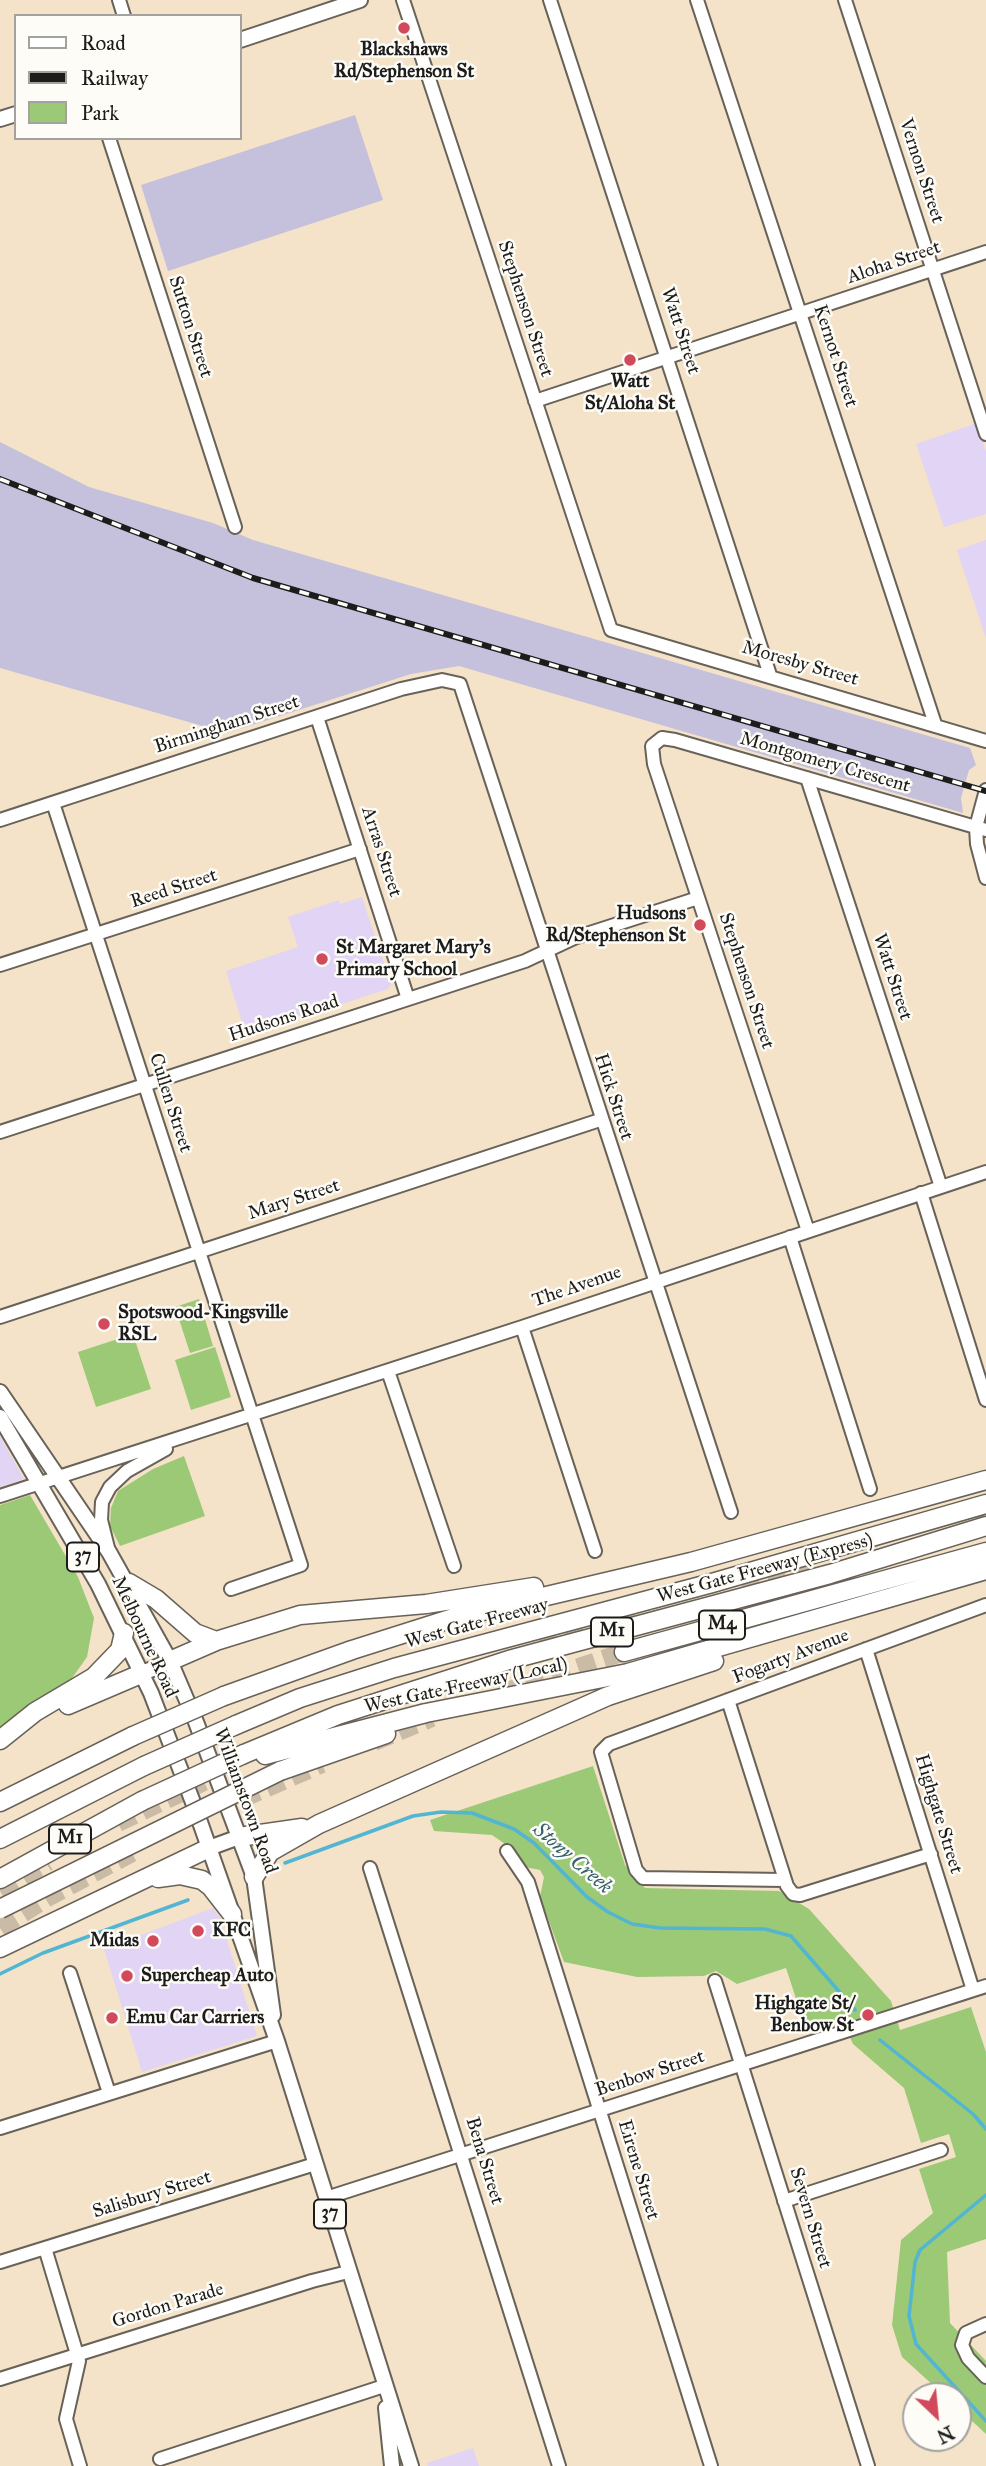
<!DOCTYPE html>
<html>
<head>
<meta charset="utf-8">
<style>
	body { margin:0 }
	#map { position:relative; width:986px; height:2466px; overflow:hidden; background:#f4e3c9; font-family:"IM FELL Great Primer",serif }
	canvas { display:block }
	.legend { position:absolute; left:14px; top:14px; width:228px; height:126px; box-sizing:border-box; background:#fdfcf7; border:2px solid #a3a29f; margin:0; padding:9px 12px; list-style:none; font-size:21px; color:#1c1c1c }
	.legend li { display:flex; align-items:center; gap:14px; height:35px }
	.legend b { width:35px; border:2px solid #a3a29f }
	.north { position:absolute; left:902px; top:2382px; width:70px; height:70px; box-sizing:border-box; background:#fdfcf7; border:2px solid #a3a29f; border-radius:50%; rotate:154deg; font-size:19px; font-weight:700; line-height:28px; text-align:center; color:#1c1c1c }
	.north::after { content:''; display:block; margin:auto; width:24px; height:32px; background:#d1495b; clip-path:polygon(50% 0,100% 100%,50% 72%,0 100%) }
</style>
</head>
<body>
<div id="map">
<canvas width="986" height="2466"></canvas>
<ul class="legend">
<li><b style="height:9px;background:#fff"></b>Road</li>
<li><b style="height:9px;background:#1c1c1c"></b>Railway</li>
<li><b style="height:19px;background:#9cc976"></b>Park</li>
</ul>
<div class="north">N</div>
</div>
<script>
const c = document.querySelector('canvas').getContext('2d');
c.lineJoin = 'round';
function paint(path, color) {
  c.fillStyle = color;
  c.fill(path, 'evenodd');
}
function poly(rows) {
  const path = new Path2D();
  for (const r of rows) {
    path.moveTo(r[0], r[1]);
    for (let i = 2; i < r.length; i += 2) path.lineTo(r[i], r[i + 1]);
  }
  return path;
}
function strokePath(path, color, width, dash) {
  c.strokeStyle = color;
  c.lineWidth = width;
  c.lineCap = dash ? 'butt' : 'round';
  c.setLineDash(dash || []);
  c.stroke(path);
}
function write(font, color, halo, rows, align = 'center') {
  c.font = font + ' "IM FELL Great Primer",serif';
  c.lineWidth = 5;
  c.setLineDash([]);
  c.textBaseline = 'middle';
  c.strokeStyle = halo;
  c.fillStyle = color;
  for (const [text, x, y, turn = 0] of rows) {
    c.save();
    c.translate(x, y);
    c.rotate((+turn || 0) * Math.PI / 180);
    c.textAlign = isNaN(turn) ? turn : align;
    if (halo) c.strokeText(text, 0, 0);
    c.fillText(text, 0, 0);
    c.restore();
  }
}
const built = poly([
	[977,423,986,452,986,514,944,527,916,444],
	[986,540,986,639,957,550],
	[362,897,391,985,388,989,246,1035,226,971,298,947,288,917,339,900,340,904],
	[0,1436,24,1479,0,1487],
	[213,1908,220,1918,257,2036,142,2072,104,1949],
	[473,2448,479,2466,428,2466,427,2463]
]);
const industrial = poly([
	[355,115,383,200,168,271,141,185],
	[0,442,89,487,213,523,253,540,970,748,976,765,969,770,961,798,963,813,459,666,411,674,227,733,0,668]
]);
const green = poly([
	[199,1299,213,1346,190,1353,175,1307],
	[133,1334,151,1389,96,1407,78,1352],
	[215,1347,231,1397,191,1410,175,1360],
	[184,1456,205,1516,120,1546,110,1526,111,1508,118,1491,153,1469],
	[30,1495,78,1577,94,1618,87,1657,70,1681,0,1732,0,1505],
	[593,1766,625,1865,645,1888,779,1891,809,1909,891,2001,900,2030,971,2007,986,2052,986,2239,947,2252,950,2323,986,2361,986,2434,958,2408,958,2396,945,2396,902,2357,892,2325,901,2240,933,2213,919,2169,956,2157,949,2134,921,2143,904,2088,853,2044,841,2018,806,2029,786,1968,737,1984,716,1971,704,1976,637,1977,564,1962,540,1897,544,1877,540,1870,525,1867,508,1846,492,1835,434,1831,430,1820]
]);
const stream = poly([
	[285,1863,413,1816,441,1812,472,1813,514,1829,534,1843,587,1897,608,1912,632,1924,660,1928,765,1929,791,1936,855,2010],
	[0,1974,43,1953,188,1900],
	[880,2040,973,2114,986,2129],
	[986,2195,920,2250,915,2262,909,2316,916,2344,986,2421]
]);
const highwayTunnel = poly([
	[741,1583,808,1564],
	[540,1644,639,1611],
	[501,1693,624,1652],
	[374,1742,432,1718],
	[242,1799,322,1764],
	[118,1823,204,1782],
	[0,1891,48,1862],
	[0,1928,49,1897,132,1853]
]);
const minor = poly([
	[119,0,124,16],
	[403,0,611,630,986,741],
	[550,0,770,675],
	[697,0,935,724],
	[845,0,986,434],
	[109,138,235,527],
	[535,401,986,252],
	[317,717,408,999],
	[807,778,941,1187],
	[986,790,976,827,977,844,986,878],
	[53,803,301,1565,231,1589],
	[0,820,401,689,442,680,460,684,731,1512],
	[0,965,360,849],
	[0,1132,525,961,574,938,698,898],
	[921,1193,986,1400],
	[808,1231,654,764,652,746,662,738,675,740,986,830],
	[790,1237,870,1489],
	[0,1317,600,1120],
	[522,1327,595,1551],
	[388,1371,454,1566],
	[0,1496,522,1327,986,1172],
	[108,1548,101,1520,102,1502,110,1487,127,1471,166,1449],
	[866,1649,973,1990],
	[728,1700,787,1886,793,1894,800,1895,931,1854],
	[507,1851,528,1882,711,2466],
	[370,1868,559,2466],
	[785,1880,643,1878,636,1870,601,1752,609,1744,986,1605],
	[70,1973,109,2093],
	[715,1981,868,2466],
	[0,2128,277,2041],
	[326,2198,986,1986],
	[784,2201,941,2150],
	[45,2248,79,2361,66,2419,80,2466],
	[0,2262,315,2164],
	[986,2324,966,2333,962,2345,968,2358,986,2377],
	[0,2379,312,2281,348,2272],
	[160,2459,384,2386]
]);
const major = poly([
	[240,40,360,0],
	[0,119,16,114],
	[0,1392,109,1552,170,1661,196,1722,254,1877,273,2015],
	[0,1417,98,1584,151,1693,194,1805,277,2041,411,2466],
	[143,1673,170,1661],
	[209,1848,239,1837],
	[386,2408,392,2466]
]);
const highway = poly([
	[129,1583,156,1599,195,1633,216,1641],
	[624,1652,986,1552],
	[170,1661,216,1641,300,1615,426,1604,534,1587],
	[224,1696,352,1650,453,1618,691,1562,986,1480],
	[68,1705,143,1673],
	[236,1725,300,1698,394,1668,712,1583,986,1504],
	[0,1740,35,1712,94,1677,120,1650,124,1633],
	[244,1754,338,1715,509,1660,830,1574,986,1526],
	[265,1755,426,1713,628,1673,986,1570],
	[280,1771,386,1734],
	[0,1802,133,1736],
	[239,1837,302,1828],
	[0,1839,144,1766],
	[254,1877,270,1852,319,1824,608,1696,714,1661],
	[158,1878,180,1875,202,1880,211,1887,232,1914],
	[0,1879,142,1801],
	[0,1948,209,1848]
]);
const rail = poly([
	[0,479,253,578,986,791]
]);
const highwayBridge = poly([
	[133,1736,224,1696],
	[144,1766,236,1725],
	[142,1801,244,1754],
	[0,1909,280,1771]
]);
const markers = [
	[404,28,7,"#d1495b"],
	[630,360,7,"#d1495b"],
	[700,925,7,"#d1495b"],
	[322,959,7,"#d1495b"],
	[104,1324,7,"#d1495b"],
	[198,1931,7,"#d1495b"],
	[153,1941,7,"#d1495b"],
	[127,1976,7,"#d1495b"],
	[868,2015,7,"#d1495b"],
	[112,2018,7,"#d1495b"]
];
const shields = [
	[83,1557,32],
	[722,1625,46],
	[612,1632,42],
	[70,1839,42],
	[330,2214,32]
];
const shieldNames = [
	["37",83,1557],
	["M4",722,1625],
	["M1",612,1632],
	["M1",70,1839],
	["37",330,2214]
];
const poiNames = [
	["Blackshaws",404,50,"center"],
	["Rd/Stephenson St",404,72,"center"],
	["Watt",630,382,"center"],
	["St/Aloha St",630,404,"center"],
	["Hudsons",686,914,"right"],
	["Rd/Stephenson St",686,936,"right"],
	["St Margaret Mary's",336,948],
	["Primary School",336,970],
	["Spotswood-Kingsville",118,1313],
	["RSL",118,1335],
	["KFC",212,1931],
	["Midas",139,1941,"right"],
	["Supercheap Auto",141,1976],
	["Highgate St/",854,2004,"right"],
	["Benbow St",854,2026,"right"],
	["Emu Car Carriers",126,2018]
];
const streetNames = [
	["Vernon Street",921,171,72],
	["Aloha Street",894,263,-19],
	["Stephenson Street",525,309,72],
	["Sutton Street",190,327,72],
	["Watt Street",680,331,72],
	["Kernot Street",835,356,72],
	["Moresby Street",800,664,16],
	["Birmingham Street",227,725,-18],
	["Montgomery Crescent",825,763,16],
	["Arras Street",381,852,72],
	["Reed Street",174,889,-18],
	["Watt Street",892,977,72],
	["Stephenson Street",746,981,72],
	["Hudsons Road",284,1019,-18],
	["Hick Street",613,1097,72],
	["Cullen Street",170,1103,72],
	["Mary Street",294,1200,-18],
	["The Avenue",577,1287,-19],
	["West Gate Freeway (Express)",765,1569,-15],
	["West Gate Freeway",477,1624,-15],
	["Melbourne Road",144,1637,65],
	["Fogarty Avenue",791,1657,-21],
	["West Gate Freeway (Local)",466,1686,-12],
	["Williamstown Road",245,1801,70],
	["Highgate Street",938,1814,73],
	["Benbow Street",650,2074,-18],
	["Bena Street",484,2161,73],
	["Eirene Street",638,2170,73],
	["Salisbury Street",152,2195,-17],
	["Severn Street",810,2218,73],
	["Gordon Parade",168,2306,-17]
];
const waterNames = [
	["Stony Creek",572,1859,41]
];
paint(built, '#e1d4f4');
paint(industrial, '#c5c0db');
paint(green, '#9cc976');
strokePath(stream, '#52b5d1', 3.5);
strokePath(highwayTunnel, '#c9bba6', 18, [18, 9]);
strokePath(minor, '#686259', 16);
strokePath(major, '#686259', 18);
strokePath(highway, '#686259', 21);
strokePath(minor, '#fff', 12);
strokePath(major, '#fff', 14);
strokePath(highway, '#fff', 18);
strokePath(rail, '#1c1c1c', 6);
strokePath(rail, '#fdfcf7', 3.5, [10]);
strokePath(highwayBridge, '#686259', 21, []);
strokePath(highwayBridge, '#fff', 18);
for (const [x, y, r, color] of markers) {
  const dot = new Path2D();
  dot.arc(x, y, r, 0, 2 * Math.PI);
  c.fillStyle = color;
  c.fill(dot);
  strokePath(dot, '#fdfcf7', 2.5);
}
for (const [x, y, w] of shields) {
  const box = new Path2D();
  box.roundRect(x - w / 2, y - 14.5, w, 29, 5);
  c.fillStyle = '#fdfcf7';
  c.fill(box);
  strokePath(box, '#1c1c1c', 2);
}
write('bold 18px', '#1c1c1c', null, shieldNames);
write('bold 19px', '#1c1c1c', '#fdfcf7', poiNames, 'left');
write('19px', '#1c1c1c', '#fdfcf7', streetNames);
write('italic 21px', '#34616d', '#fdfcf7', waterNames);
</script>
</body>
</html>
